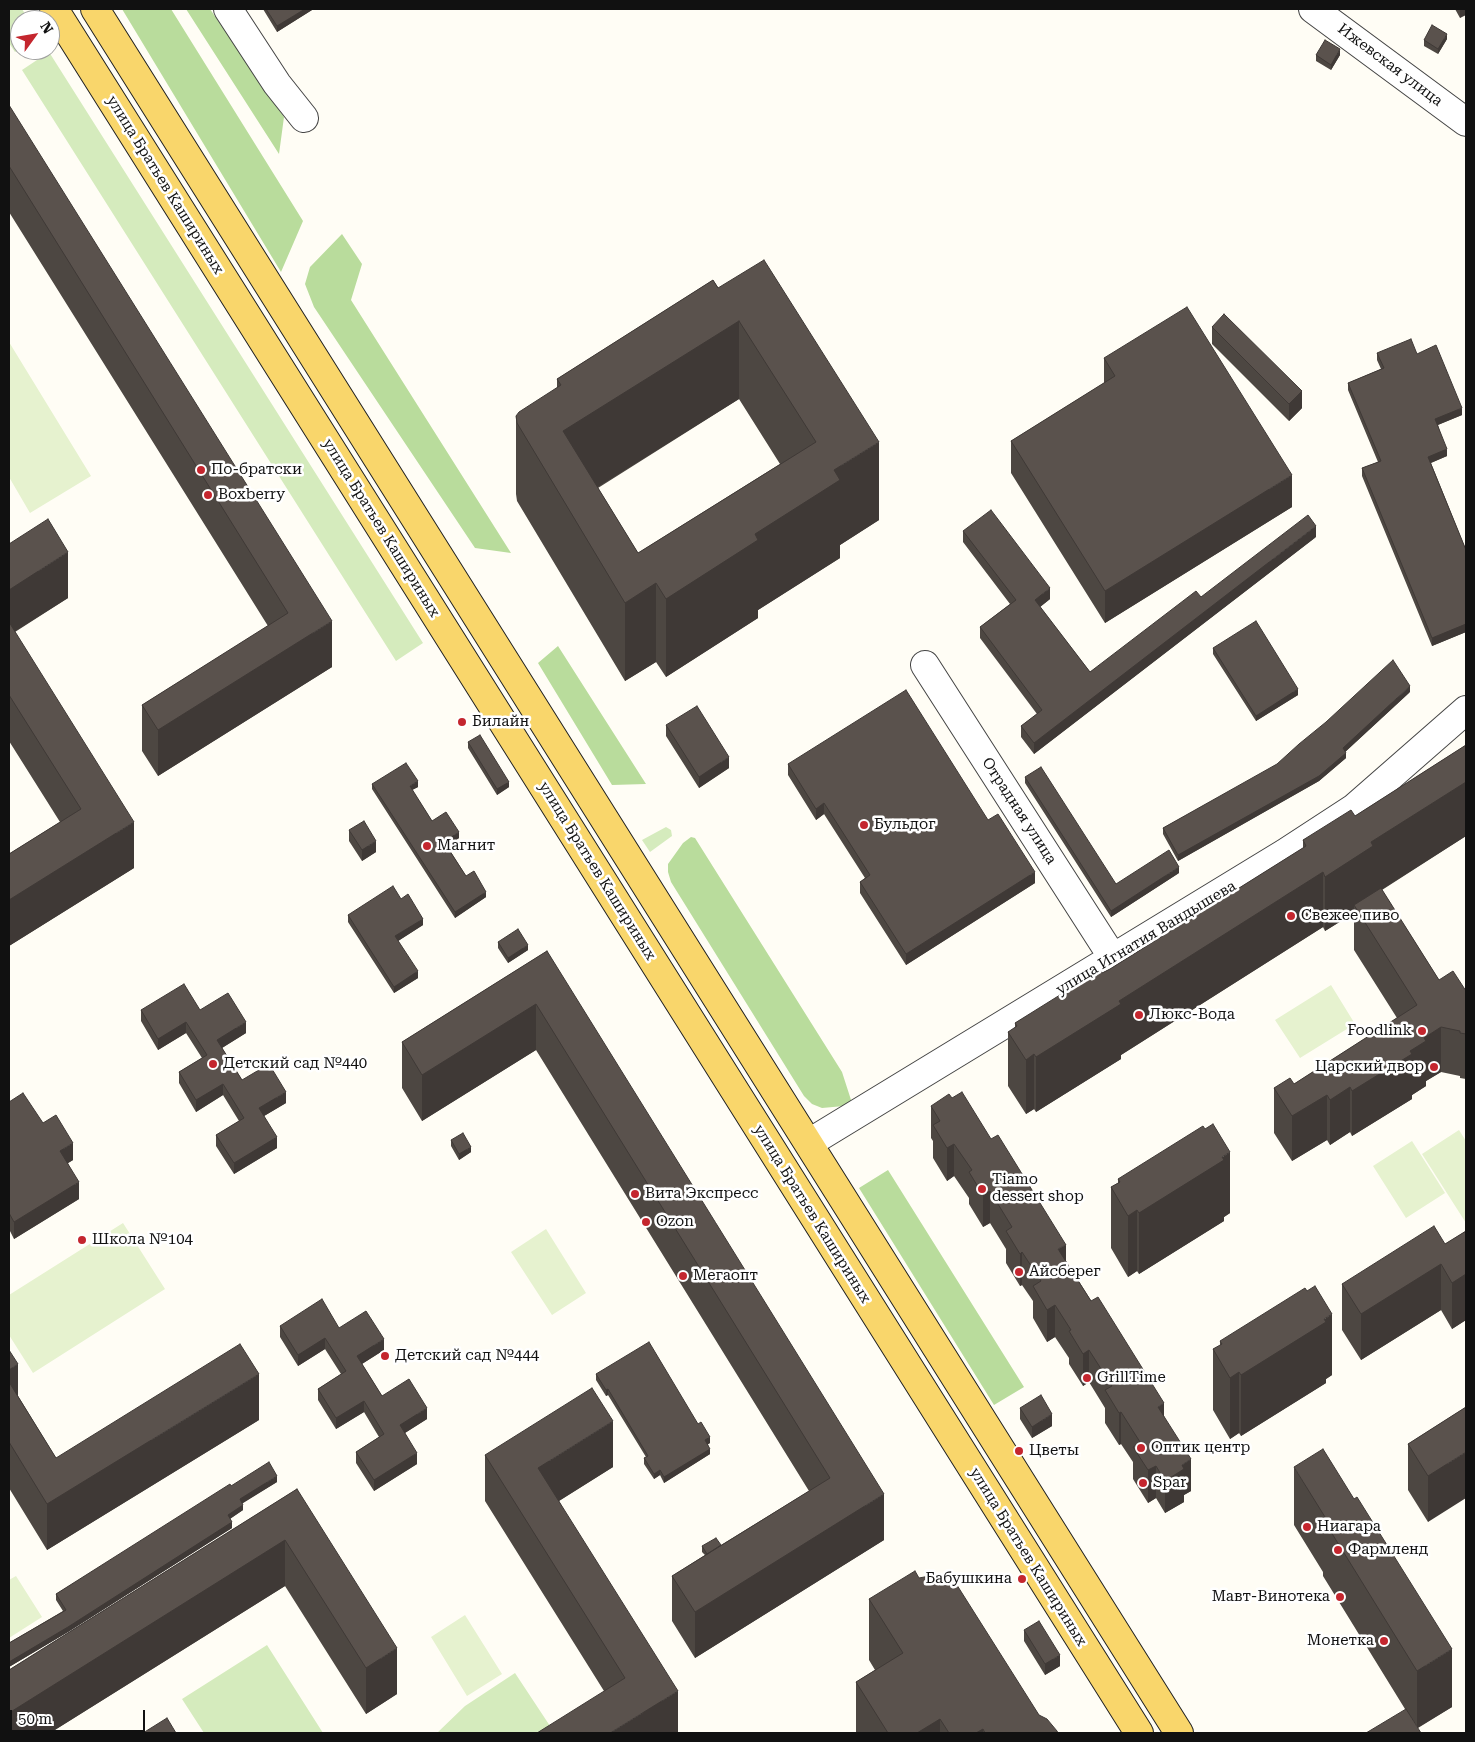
<!DOCTYPE html>
<html>
<head>
<meta charset="utf-8">
<style>
	body { margin:0 }
	#map { position:relative; width:1475px; height:1742px; overflow:hidden; background:#fffdf5; font-family:"Roboto Serif",serif }
	canvas { display:block }
	.frame { position:absolute; inset:0; border:10px solid #111; pointer-events:none }
	.north { position:absolute; left:10px; top:10px; width:50px; height:50px; box-sizing:border-box; background:#fff; border:1px solid #a0a0a0; border-radius:50%; rotate:58deg; font-size:14px; font-weight:700; line-height:20px; text-align:center; color:#111 }
	.north::after { content:''; display:block; margin:auto; width:18px; height:22px; background:#c4262e; clip-path:polygon(50% 0,100% 100%,50% 72%,0 100%) }
	.scale { position:absolute; left:10px; top:1710px; width:135px; height:22px; box-sizing:border-box; border:2px solid #111; border-top:0; padding-left:6px; font-size:15px; line-height:18px; white-space:nowrap; color:#111; -webkit-text-stroke:4px #fff; paint-order:stroke }
</style>
</head>
<body>
<div id="map">
<canvas width="1475" height="1742"></canvas>
<div class="frame"></div>
<div class="north">N</div>
<div class="scale">50 m</div>
</div>
<script>
const c = document.querySelector('canvas').getContext('2d');
c.lineJoin = 'round';
function paint(path, color) {
  c.fillStyle = color;
  c.fill(path, 'evenodd');
}
function poly(rows) {
  const path = new Path2D();
  for (const r of rows) {
    path.moveTo(r[0], r[1]);
    for (let i = 2; i < r.length; i += 2) path.lineTo(r[i], r[i + 1]);
  }
  return path;
}
function strokePath(path, color, width, dash) {
  c.strokeStyle = color;
  c.lineWidth = width;
  c.lineCap = dash ? 'butt' : 'round';
  c.setLineDash(dash || []);
  c.stroke(path);
}
function write(font, color, halo, rows, align = 'center') {
  c.font = font + ' "Roboto Serif",serif';
  c.lineWidth = 5;
  c.setLineDash([]);
  c.textBaseline = 'middle';
  c.strokeStyle = halo;
  c.fillStyle = color;
  for (const [text, x, y, turn = 0] of rows) {
    c.save();
    c.translate(x, y);
    c.rotate((+turn || 0) * Math.PI / 180);
    c.textAlign = isNaN(turn) ? turn : align;
    if (halo) c.strokeText(text, 0, 0);
    c.fillText(text, 0, 0);
    c.restore();
  }
}
const green = poly([
	[9,9,22,9,29,20,20,20,20,49,15,52,9,43],
	[49,52,423,643,396,661,22,70],
	[666,827,671,830,672,836,650,852,642,840],
	[267,1645,323,1733,204,1733,182,1699],
	[515,1673,552,1729,546,1733,437,1733,465,1706]
]);
const forest = poly([
	[122,9,171,9,303,221,281,272],
	[186,9,210,9,284,117,279,154],
	[342,234,362,264,351,300,511,553,475,548,314,307,305,284,310,267],
	[558,646,646,784,612,785,538,663],
	[691,837,695,838,842,1072,852,1103,844,1106,822,1108,812,1104,804,1096,671,882,668,872,668,864,683,843],
	[888,1170,1024,1387,994,1405,859,1188]
]);
const pitch = poly([
	[9,342,91,476,30,513,9,477],
	[1331,985,1355,1024,1300,1058,1275,1020],
	[1459,1130,1466,1141,1466,1223,1422,1154],
	[1412,1141,1445,1193,1406,1218,1373,1166],
	[123,1223,165,1289,33,1373,9,1335,9,1295],
	[546,1229,586,1293,552,1315,511,1252],
	[16,1576,42,1617,9,1638,9,1580],
	[465,1615,502,1674,467,1696,431,1637]
]);
const minor = poly([
	[228,9,277,84,304,118],
	[1313,9,1466,122],
	[925,665,1113,958],
	[809,1143,1285,853,1354,808,1466,710]
]);
const major = poly([
	[54,9,1139,1733],
	[95,9,1179,1733]
]);
const wall = poly([
	[263,9,312,9,312,10,277,32],
	[1455,9,1466,9,1460,18],
	[1447,39,1438,54,1424,46,1424,40],
	[1316,55,1340,55,1331,70,1316,61],
	[9,105,332,667,158,776,142,751,142,705,268,626,9,212],
	[713,280,879,520,840,545,840,558,758,610,758,618,666,677,656,662,625,681,517,501,516,494,516,416,557,388,557,379],
	[739,399,780,464,638,553,598,488],
	[1212,327,1302,408,1289,421,1212,344],
	[1377,353,1417,354,1462,415,1438,425,1447,456,1431,463,1466,550,1466,632,1432,646,1362,476,1362,468,1378,462,1348,390,1348,383,1381,369,1377,360],
	[1104,358,1292,507,1105,623,1011,473,1011,441,1104,383],
	[963,531,1050,599,1040,607,1090,672,1201,597,1316,537,1034,754,1021,737,1021,726,1037,714,980,638,980,627,1010,604,963,542],
	[9,544,68,598,15,632,134,868,9,946,9,854,60,822,9,741],
	[1213,648,1298,695,1256,721,1213,654],
	[1410,692,1345,752,1346,758,1319,781,1178,861,1163,834,1163,828],
	[666,725,729,768,699,788,666,736],
	[468,742,509,787,497,795,468,748],
	[1466,745,1466,836,1382,890,1439,980,1466,991,1466,1079,1460,1078,1460,1076,1441,1072,1426,1081,1426,1086,1412,1095,1412,1099,1352,1136,1350,1132,1330,1145,1327,1140,1292,1161,1274,1133,1274,1088,1294,1084,1397,1018,1354,950,1354,913,1325,931,1323,927,1121,1055,1121,1059,1036,1112,1034,1109,1026,1114,1008,1086,1008,1032,1015,1028,1015,1023,1102,973,1110,969,1303,848,1303,840,1355,816],
	[788,764,988,820,1035,883,906,965,860,893,860,882,865,878,824,814,816,820,788,775],
	[1025,777,1116,884,1179,873,1111,917,1025,783],
	[372,784,418,787,412,790,432,821,459,838,447,846,466,876,486,897,455,918,372,789],
	[349,830,376,852,362,861,349,841],
	[401,899,423,925,398,941,418,978,394,993,348,922,348,915],
	[498,942,528,950,508,963,498,948],
	[547,951,884,1540,695,1658,672,1621,672,1576,705,1555,702,1552,702,1546,721,1545,809,1491,536,1050,422,1121,402,1088,402,1042],
	[141,1010,200,1010,246,1033,222,1048,242,1080,286,1103,264,1116,277,1148,234,1174,216,1146,216,1135,239,1121,223,1095,196,1112,179,1083,179,1072,202,1058,186,1033,158,1050,141,1021],
	[9,1102,43,1123,73,1160,68,1163,79,1199,14,1239,9,1229],
	[931,1106,1066,1261,1164,1416,1191,1491,1184,1495,1184,1502,1165,1513,1156,1498,1148,1503,1133,1479,1133,1462,1121,1444,1119,1445,1105,1423,1105,1408,1089,1382,1083,1386,1069,1364,1069,1358,1055,1337,1047,1342,1033,1318,1033,1301,1022,1285,1020,1286,1006,1263,1006,1249,990,1223,983,1227,969,1204,969,1198,954,1176,947,1181,933,1158,933,1141,931,1138],
	[451,1140,471,1152,459,1160,451,1146],
	[1118,1179,1230,1213,1224,1217,1224,1221,1139,1274,1137,1271,1128,1277,1111,1248,1111,1187,1118,1183],
	[1466,1231,1466,1320,1452,1329,1441,1310,1361,1360,1342,1330,1342,1284,1445,1244],
	[280,1326,339,1328,384,1350,362,1364,382,1396,427,1419,405,1433,417,1464,374,1491,356,1463,356,1452,379,1437,364,1412,336,1429,318,1400,318,1389,341,1374,325,1349,298,1366,280,1337],
	[1220,1341,1332,1375,1326,1379,1326,1383,1241,1436,1239,1433,1230,1439,1213,1410,1213,1349,1220,1346],
	[9,1350,18,1396,56,1458,259,1420,47,1550,9,1488],
	[596,1374,698,1424,710,1443,708,1444,710,1454,664,1483,660,1475,654,1479,644,1464,644,1458,646,1457,608,1395,606,1396,596,1380],
	[1466,1407,1428,1522,1408,1490,1408,1444],
	[1020,1408,1052,1426,1032,1438,1020,1419],
	[485,1455,613,1467,559,1501,678,1733,604,1691,485,1501],
	[1294,1467,1452,1707,1418,1728,1405,1709,1323,1576,1323,1572,1294,1525],
	[277,1482,242,1503,243,1510,230,1519,232,1528,68,1632,9,1667,9,1643,63,1611,56,1600,56,1594,231,1486],
	[297,1489,397,1694,366,1714,285,1586,50,1733,9,1733,9,1670],
	[919,1578,1039,1715,1058,1733,856,1733,856,1682,875,1670,869,1660,869,1599],
	[1024,1630,1060,1666,1045,1675,1024,1641]
]);
const shadedWall = poly([
	[305,9,312,9,312,10,277,32,277,26],
	[1460,9,1466,9,1466,15,1460,18],
	[1447,34,1447,39,1438,54,1438,49],
	[1340,49,1340,55,1331,70,1331,65],
	[739,321,739,399,567,506,563,431],
	[1302,391,1302,408,1289,421,1289,404],
	[1462,408,1462,415,1435,426,1435,419],
	[879,442,879,520,840,545,840,558,758,610,758,618,666,677,666,599,755,534,834,470],
	[1447,449,1447,456,1428,464,1428,457],
	[1292,475,1292,507,1105,623,1105,591],
	[1316,526,1316,537,1034,754,1034,743],
	[68,552,68,598,9,635,9,590],
	[656,583,656,662,625,681,625,603],
	[1050,588,1050,599,1035,611,1035,600],
	[332,621,332,667,158,776,158,730],
	[1466,624,1466,632,1432,646,1432,638],
	[1410,686,1410,692,1343,754,1343,748],
	[1298,689,1298,695,1256,721,1256,716],
	[1346,753,1346,758,1319,781,1178,861,1178,855],
	[729,757,729,768,699,788,699,777],
	[418,781,418,787,410,791,410,786],
	[509,782,509,787,497,795,497,789],
	[1466,782,1466,836,1373,895,1354,905,1354,913,1325,931,1325,877,1371,842],
	[824,803,824,814,816,820,816,809],
	[134,822,134,868,9,946,9,900],
	[459,832,459,838,444,847,444,842],
	[376,841,376,852,362,861,362,850],
	[1179,867,1179,873,1111,917,1111,911],
	[1035,872,1035,883,906,965,906,954],
	[1323,872,1323,927,1121,1055,1121,1059,1036,1112,1036,1057,1119,1001],
	[486,892,486,897,455,918,455,912],
	[423,919,423,925,395,943,395,936],
	[528,945,528,950,508,963,508,958],
	[418,971,418,978,394,993,394,987],
	[536,1004,536,1050,422,1121,422,1075],
	[186,1022,186,1033,158,1050,158,1039],
	[246,1022,246,1033,217,1051,217,1040],
	[1441,1027,1441,1072,1426,1081,1426,1086,1412,1095,1412,1099,1352,1136,1352,1091,1410,1051,1424,1038],
	[1034,1054,1034,1109,1026,1114,1026,1060],
	[223,1084,223,1095,196,1112,196,1100],
	[1350,1087,1350,1132,1330,1145,1330,1100],
	[286,1092,286,1103,259,1119,259,1108],
	[1327,1095,1327,1140,1292,1161,1292,1116],
	[277,1137,277,1148,234,1174,234,1163],
	[73,1143,73,1160,60,1168,60,1151],
	[954,1144,954,1176,947,1181,947,1148],
	[471,1147,471,1152,459,1160,459,1154],
	[1230,1152,1230,1213,1224,1217,1224,1221,1139,1274,1139,1213],
	[79,1182,79,1199,14,1239,14,1222],
	[990,1191,990,1223,983,1227,983,1195],
	[1137,1210,1137,1271,1128,1277,1128,1216],
	[1066,1245,1066,1277,1058,1249],
	[1022,1252,1022,1285,1020,1286,1020,1254],
	[1441,1264,1441,1310,1361,1360,1361,1314],
	[1466,1274,1466,1320,1452,1329,1452,1283],
	[1055,1305,1055,1337,1047,1342,1047,1310],
	[1332,1314,1332,1375,1326,1379,1326,1383,1241,1436,1241,1375],
	[325,1338,325,1349,298,1366,298,1355],
	[384,1339,384,1350,357,1367,357,1356],
	[1089,1350,1089,1382,1083,1386,1083,1354],
	[18,1364,18,1410,9,1416,9,1370],
	[1239,1372,1239,1433,1230,1439,1230,1378],
	[259,1374,259,1420,47,1550,47,1504],
	[608,1389,608,1395,606,1396,606,1390],
	[364,1401,364,1412,336,1429,336,1418],
	[1164,1403,1164,1436,1158,1407],
	[427,1408,427,1419,400,1436,400,1425],
	[1121,1412,1121,1444,1119,1445,1119,1413],
	[1052,1414,1052,1426,1032,1438,1032,1427],
	[613,1421,613,1467,538,1514,538,1468],
	[710,1437,710,1443,705,1446,705,1440],
	[710,1449,710,1454,664,1483,664,1477],
	[1466,1452,1466,1498,1428,1522,1428,1476],
	[417,1453,417,1464,374,1491,374,1480],
	[1191,1459,1191,1491,1184,1495,1184,1502,1165,1513,1165,1481,1182,1465],
	[1156,1466,1156,1498,1148,1503,1148,1470],
	[660,1470,660,1475,654,1479,654,1474],
	[277,1476,277,1482,240,1505,240,1499],
	[884,1494,884,1540,695,1658,695,1612],
	[243,1505,243,1510,228,1520,228,1515],
	[232,1522,232,1528,68,1632,9,1667,9,1662],
	[285,1540,285,1586,50,1733,9,1733,9,1713],
	[397,1648,397,1694,366,1714,366,1668],
	[1452,1649,1452,1707,1417,1728,1417,1671],
	[1060,1655,1060,1666,1045,1675,1045,1664],
	[678,1691,678,1733,610,1733],
	[940,1719,940,1733,917,1733],
	[983,1729,983,1733,976,1733]
]);
const building = poly([
	[266,9,305,9,277,26,266,9],
	[1432,25,1447,34,1438,49,1424,40,1432,25],
	[1325,40,1340,49,1331,65,1316,55,1325,40],
	[9,105,332,621,158,730,142,705,288,613,9,166,9,105],
	[764,260,879,442,834,470,840,480,755,534,758,540,666,599,656,583,625,603,517,423,516,416,519,412,561,385,557,379,713,280,718,288,764,260],
	[739,321,816,442,638,553,563,431,739,321],
	[1187,307,1292,475,1105,591,1011,441,1115,376,1104,358,1187,307],
	[1224,314,1302,391,1289,404,1212,327,1224,314],
	[1411,339,1417,354,1436,345,1462,408,1435,419,1447,449,1428,457,1466,550,1466,624,1432,638,1362,468,1381,461,1348,383,1384,368,1377,353,1411,339],
	[991,510,1050,588,1035,600,1090,672,1196,591,1201,597,1308,515,1316,526,1034,743,1021,726,1042,710,980,627,1016,600,963,531,991,510],
	[48,519,68,552,9,590,9,544,48,519],
	[1256,621,1298,689,1256,716,1213,648,1256,621],
	[9,622,134,822,9,900,9,854,81,809,9,695,9,622],
	[1393,660,1410,686,1343,748,1346,753,1319,776,1178,855,1163,828,1277,764,1299,744,1326,722,1393,660],
	[906,690,988,820,998,814,1035,872,906,954,860,882,870,875,824,803,816,809,788,764,906,690],
	[697,706,729,757,699,777,666,725,697,706],
	[480,735,509,782,497,789,468,742,480,735],
	[1466,745,1466,782,1371,842,1373,846,1325,877,1323,872,1119,1001,1121,1004,1036,1057,1034,1054,1026,1060,1008,1032,1017,1026,1015,1023,1100,970,1102,973,1110,969,1306,846,1303,840,1351,810,1355,816,1466,745],
	[406,763,418,781,410,786,432,821,446,812,459,832,444,842,466,876,474,871,486,892,455,912,372,784,406,763],
	[1041,767,1116,884,1169,850,1179,867,1111,911,1025,777,1041,767],
	[364,821,376,841,362,850,349,830,364,821],
	[393,886,401,899,408,894,423,919,395,936,418,971,394,987,348,915,393,886],
	[1381,888,1439,980,1453,971,1466,991,1466,1034,1460,1033,1460,1031,1441,1027,1424,1038,1426,1041,1410,1051,1412,1054,1352,1091,1350,1087,1330,1100,1327,1095,1292,1116,1274,1088,1290,1078,1294,1084,1417,1005,1354,905,1381,888],
	[518,929,528,945,508,958,498,942,518,929],
	[547,951,884,1494,695,1612,672,1576,830,1478,536,1004,422,1075,402,1042,547,951],
	[184,984,200,1010,228,993,246,1022,217,1040,242,1080,269,1064,286,1092,259,1108,277,1137,234,1163,216,1135,244,1118,223,1084,196,1100,179,1072,207,1055,186,1022,158,1039,141,1010,184,984],
	[962,1092,991,1139,998,1135,1066,1245,1058,1249,1091,1301,1098,1297,1164,1403,1158,1407,1191,1459,1182,1465,1184,1469,1165,1481,1156,1466,1148,1470,1133,1447,1140,1442,1121,1412,1119,1413,1105,1390,1112,1386,1089,1350,1083,1354,1069,1331,1071,1330,1055,1305,1047,1310,1033,1286,1041,1281,1022,1252,1020,1254,1006,1231,1012,1227,990,1191,983,1195,969,1172,972,1170,954,1144,947,1148,933,1125,940,1121,931,1106,949,1094,952,1098,962,1092],
	[23,1093,43,1123,56,1115,73,1143,60,1151,79,1182,14,1222,9,1213,9,1102,23,1093],
	[1213,1124,1230,1152,1222,1157,1224,1160,1139,1213,1137,1210,1128,1216,1111,1187,1120,1182,1118,1179,1203,1126,1205,1129,1213,1124],
	[463,1133,471,1147,459,1154,451,1140,463,1133],
	[1434,1226,1445,1244,1466,1231,1466,1274,1452,1283,1441,1264,1361,1314,1342,1284,1434,1226],
	[1315,1286,1332,1314,1324,1319,1326,1322,1241,1375,1239,1372,1230,1378,1213,1349,1222,1344,1220,1341,1305,1288,1307,1291,1315,1286],
	[322,1299,339,1328,366,1311,384,1339,357,1356,382,1396,409,1379,427,1408,400,1425,417,1453,374,1480,356,1452,384,1434,364,1401,336,1418,318,1389,346,1371,325,1338,298,1355,280,1326,322,1299],
	[649,1342,698,1424,701,1422,710,1437,705,1440,710,1449,664,1477,660,1470,654,1474,644,1458,648,1456,608,1389,606,1390,596,1374,649,1342],
	[240,1344,259,1374,47,1504,9,1442,9,1382,56,1458,240,1344],
	[9,1350,18,1364,9,1370,9,1350],
	[592,1388,613,1421,538,1468,678,1691,610,1733,537,1733,625,1678,485,1455,592,1388],
	[1041,1395,1052,1414,1032,1427,1020,1408,1041,1395],
	[1466,1407,1466,1452,1428,1476,1408,1444,1466,1407],
	[1323,1449,1354,1499,1357,1497,1452,1649,1417,1671,1323,1519,1325,1517,1294,1467,1323,1449],
	[269,1462,277,1476,240,1499,243,1505,228,1515,232,1522,68,1627,9,1662,9,1643,66,1610,56,1594,230,1484,231,1486,269,1462],
	[297,1489,397,1648,366,1668,285,1540,9,1713,9,1670,297,1489],
	[716,1538,721,1545,707,1554,702,1546,716,1538],
	[915,1571,919,1578,935,1575,950,1585,955,1582,1039,1715,1047,1719,1057,1731,1058,1733,985,1733,983,1729,976,1733,949,1733,940,1719,917,1733,888,1733,856,1682,903,1653,869,1599,915,1571],
	[1039,1621,1060,1655,1045,1664,1024,1630,1039,1621],
	[1406,1709,1421,1733,1366,1733,1406,1709],
	[167,1718,176,1733,143,1733,167,1718]
]);
const markers = [
	[201,470,5,"#c4262e"],
	[208,495,5,"#c4262e"],
	[462,722,5,"#c4262e"],
	[864,825,5,"#c4262e"],
	[427,846,5,"#c4262e"],
	[1291,916,5,"#c4262e"],
	[1139,1015,5,"#c4262e"],
	[1422,1031,5,"#c4262e"],
	[213,1064,5,"#c4262e"],
	[1434,1067,5,"#c4262e"],
	[982,1189,5,"#c4262e"],
	[635,1194,5,"#c4262e"],
	[646,1222,5,"#c4262e"],
	[82,1240,5,"#c4262e"],
	[1019,1272,5,"#c4262e"],
	[683,1276,5,"#c4262e"],
	[385,1356,5,"#c4262e"],
	[1087,1378,5,"#c4262e"],
	[1141,1448,5,"#c4262e"],
	[1019,1451,5,"#c4262e"],
	[1143,1483,5,"#c4262e"],
	[1307,1527,5,"#c4262e"],
	[1338,1550,5,"#c4262e"],
	[1022,1579,5,"#c4262e"],
	[1340,1597,5,"#c4262e"],
	[1384,1641,5,"#c4262e"]
];
const streetNames = [
	["Ижевская улица",1390,65,37],
	["улица Братьев Кашириных",165,185,58],
	["улица Братьев Кашириных",381,528,58],
	["Отрадная улица",1019,811,57],
	["улица Братьев Кашириных",597,871,58],
	["улица Игнатия Вандышева",1146,938,-31],
	["улица Братьев Кашириных",812,1214,58],
	["улица Братьев Кашириных",1028,1557,58]
];
const poiNames = [
	["По-братски",211,470],
	["Boxberry",218,495],
	["Билайн",472,722],
	["Бульдог",874,825],
	["Магнит",437,846],
	["Свежее пиво",1301,916],
	["Люкс-Вода",1149,1015],
	["Foodlink",1412,1031,"right"],
	["Детский сад №440",223,1064],
	["Царский двор",1424,1067,"right"],
	["Tiamo",992,1180],
	["dessert shop",992,1197],
	["Вита Экспресс",645,1194],
	["Ozon",656,1222],
	["Школа №104",92,1240],
	["Айсберег",1029,1272],
	["Мегаопт",693,1276],
	["Детский сад №444",395,1356],
	["GrillTime",1097,1378],
	["Оптик центр",1151,1448],
	["Цветы",1029,1451],
	["Spar",1153,1483],
	["Ниагара",1317,1527],
	["Фармленд",1348,1550],
	["Бабушкина",1012,1579,"right"],
	["Мавт-Винотека",1330,1597,"right"],
	["Монетка",1374,1641,"right"]
];
paint(green, '#d5ebbd');
paint(forest, '#b9dc9c');
paint(pitch, '#e6f2cf');
strokePath(minor, '#444', 30);
strokePath(major, '#222', 30);
strokePath(minor, '#fff', 28);
strokePath(major, '#f9d66b', 28);
paint(wall, '#4d4742');
paint(shadedWall, '#3f3936');
paint(building, '#5a524d');
strokePath(building, '#3f3936', 1);
for (const [x, y, r, color] of markers) {
  const dot = new Path2D();
  dot.arc(x, y, r, 0, 2 * Math.PI);
  c.fillStyle = color;
  c.fill(dot);
  strokePath(dot, '#fff', 2);
}
write('15px', '#111', '#fff', streetNames);
write('15px', '#111', '#fff', poiNames, 'left');
</script>
</body>
</html>
